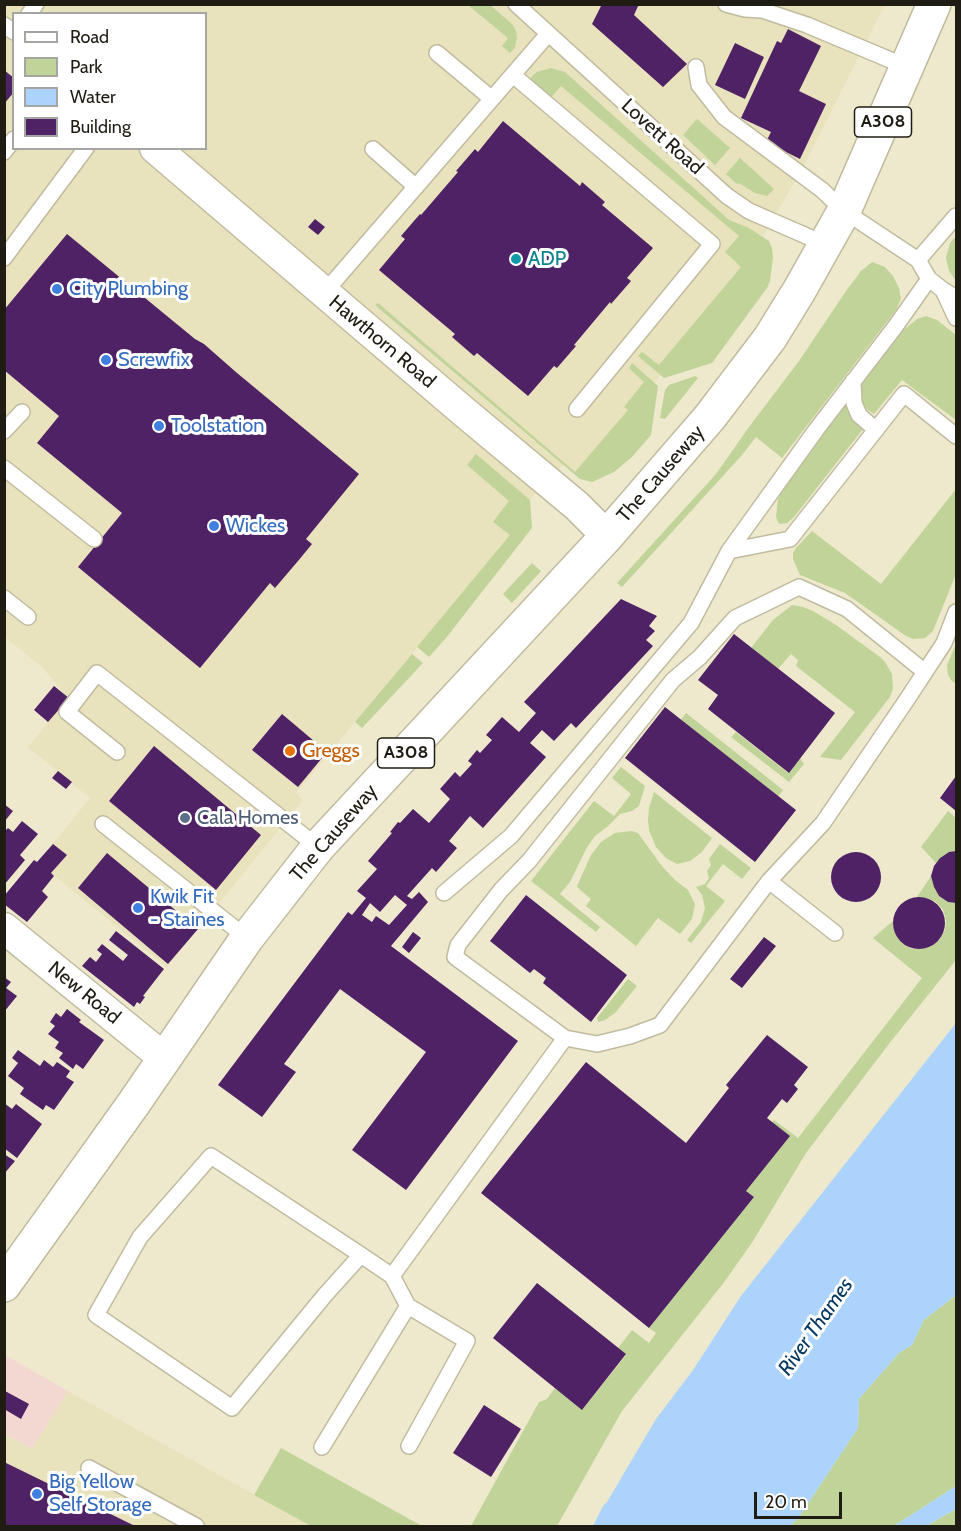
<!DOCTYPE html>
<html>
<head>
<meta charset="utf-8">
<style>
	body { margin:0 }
	#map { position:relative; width:961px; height:1531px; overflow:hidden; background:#eee9cd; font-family:Cabin,sans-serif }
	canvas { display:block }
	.frame { position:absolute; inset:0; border:6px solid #1f1d13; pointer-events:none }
	.legend { position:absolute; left:12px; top:12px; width:195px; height:138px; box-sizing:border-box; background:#fff; border:2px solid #a5a5a1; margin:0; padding:8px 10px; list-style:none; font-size:18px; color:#1f1d13 }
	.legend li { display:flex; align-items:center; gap:12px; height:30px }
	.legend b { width:30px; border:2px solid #a5a5a1 }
	.scale { position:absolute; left:754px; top:1492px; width:88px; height:27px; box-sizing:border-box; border:3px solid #1f1d13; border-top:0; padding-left:8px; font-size:18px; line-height:21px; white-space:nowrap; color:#1f1d13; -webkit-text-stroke:4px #fff; paint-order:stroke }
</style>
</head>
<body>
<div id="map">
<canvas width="961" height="1531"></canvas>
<div class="frame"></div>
<ul class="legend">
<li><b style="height:8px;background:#fff"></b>Road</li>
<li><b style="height:16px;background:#c0d398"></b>Park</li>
<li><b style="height:16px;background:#acd3fb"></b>Water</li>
<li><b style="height:16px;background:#4f2265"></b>Building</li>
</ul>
<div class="scale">20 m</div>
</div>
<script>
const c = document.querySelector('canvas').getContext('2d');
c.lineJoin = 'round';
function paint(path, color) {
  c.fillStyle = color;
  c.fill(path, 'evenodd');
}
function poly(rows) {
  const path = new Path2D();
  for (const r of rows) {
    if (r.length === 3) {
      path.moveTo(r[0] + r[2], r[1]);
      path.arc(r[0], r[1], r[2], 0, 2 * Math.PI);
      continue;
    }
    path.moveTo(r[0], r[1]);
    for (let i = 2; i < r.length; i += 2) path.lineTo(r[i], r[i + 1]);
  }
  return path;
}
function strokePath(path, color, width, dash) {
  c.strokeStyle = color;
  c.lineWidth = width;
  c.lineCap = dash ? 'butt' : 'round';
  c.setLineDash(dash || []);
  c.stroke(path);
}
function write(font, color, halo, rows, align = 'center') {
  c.font = font + ' Cabin,sans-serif';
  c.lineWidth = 6;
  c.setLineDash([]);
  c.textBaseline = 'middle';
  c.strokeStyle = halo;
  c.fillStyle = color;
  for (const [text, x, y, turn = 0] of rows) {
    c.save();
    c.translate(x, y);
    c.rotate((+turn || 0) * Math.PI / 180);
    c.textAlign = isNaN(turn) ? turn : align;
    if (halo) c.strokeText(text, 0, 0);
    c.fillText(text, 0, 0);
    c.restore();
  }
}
const built = poly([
	[4,5,885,5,807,160,755,251,581,478,564,464,530,500,531,510,296,793,303,800,167,967,51,873,66,855,53,844,90,798,28,747,68,698,41,666,5,637],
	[14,14,206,14,206,148,14,148],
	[68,1391,311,1526,5,1526,4,1434,32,1449]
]);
const industrial = poly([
	[5,1355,68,1391,32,1449,5,1434]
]);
const green = poly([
	[468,5,490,5,513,25,516,31,517,38,515,47,510,53,502,46,508,38],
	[551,68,565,72,729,220,749,228,769,241,772,248,773,257,770,281,767,288,712,363,664,378,638,356,642,352,659,365,741,267,725,252,739,236,561,86,547,102,529,82,532,76,537,72],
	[697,119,730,148,715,165,683,135],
	[740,158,774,189,767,196,755,193,739,183,737,184,726,174],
	[954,238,956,240,956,281,949,271,946,258,950,243],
	[872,262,885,267,893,276,899,288,901,299,896,310,782,458,756,437,742,455,622,587,617,583,716,474,749,427,799,361,846,291,861,271],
	[378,303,575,472,628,410,624,407,644,382,629,368,632,363,658,386,651,435,632,457,614,472,592,482,580,479,375,305],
	[926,316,937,320,956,335,956,420,902,380,874,414,865,408,862,403,859,387,900,333,917,319],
	[695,376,698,378,665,419,660,418,665,390,669,385],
	[848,401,851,418,863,429,794,517,787,523,780,524,778,522,776,517,778,499,793,473],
	[476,454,530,500,532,528,446,638,429,657,417,647,510,535,493,522,509,501,467,465],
	[956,489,956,574,933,631,925,638,913,639,906,636,845,593,800,575,793,559,793,553,796,548,812,531,881,584],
	[532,563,541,571,512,603,503,594],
	[792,605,803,607,813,611,836,625,880,657,885,662,892,674,893,688,890,697,841,760,820,757,855,712,796,666,798,660,791,654,778,669,751,648,773,620],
	[956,644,956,684,951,680,948,675,947,665],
	[412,654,423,663,362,728,355,722],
	[686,713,783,790,778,797,681,720],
	[736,732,788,773,800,758,804,764,789,782,731,737],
	[621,767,645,786,639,806,632,811,620,814,607,827,595,836,586,849,570,882,560,894,600,927,596,932,531,881,594,801,614,816,631,794,612,778],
	[654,792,712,838,702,852,690,861,677,864,666,858,656,847,649,830,648,820,649,808],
	[948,811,956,818,956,851,949,852,940,858,936,863,921,847],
	[632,831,638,833,661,865,675,880,688,890,695,904,692,919,680,934,658,918,636,946,586,906,591,899,579,889,577,886,591,855,601,842,615,833],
	[720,844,751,868,742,879,723,864,706,886,725,901,691,943,687,940,701,922,705,908,702,895,696,887,705,884,709,878,707,871,711,865,709,859],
	[931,876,934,887,939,896,948,902,956,903,956,960,892,1040,806,1153,753,1241,725,1281,622,1411,557,1526,471,1526,539,1402,547,1399,555,1388,583,1409,626,1355,618,1348,632,1330,649,1343,656,1333,649,1328,754,1197,746,1191,789,1137,772,1122,774,1120,798,1138,922,978,873,938,893,921,893,926,897,936,903,944,912,949,923,949,932,946,940,939,945,930,946,920,943,910,936,902,927,898,917,897],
	[628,979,637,986,615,1013,605,1020,598,1022,597,1018],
	[956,1295,956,1486,894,1526,790,1526,799,1517,858,1428,859,1399,899,1353,912,1345,924,1320],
	[281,1448,422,1526,311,1526,254,1495],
	[956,1509,956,1526,926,1526,930,1524]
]);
const water = poly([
	[956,1023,956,1295,924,1320,912,1345,899,1353,859,1399,858,1428,799,1517,790,1526,593,1526,603,1506,607,1502,656,1419,693,1370,741,1296],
	[956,1486,956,1509,926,1526,894,1526]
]);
const building = poly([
	[602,4,639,4,634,15,687,64,663,87,592,24],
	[788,29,821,46,799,91,826,104,800,159,766,142,771,132,741,118,777,41,781,43],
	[735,43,764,57,745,99,715,85],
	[4,70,14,78,14,92,4,104],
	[503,121,580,186,582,182,605,202,602,205,653,248,627,278,631,281,611,304,610,302,574,345,576,346,557,368,554,366,528,396,477,353,474,356,452,337,455,334,379,270,405,239,401,236,420,214,421,215,458,172,456,171,475,149,478,152],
	[315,219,325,227,318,235,308,227],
	[67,234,195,339,204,344,237,373,359,474,306,539,312,544,298,561,275,588,270,583,200,668,78,567,122,513,37,443,59,416,4,370,4,310],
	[621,599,657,616,649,626,655,631,646,640,653,646,576,728,571,723,554,741,542,730,530,743,546,757,483,828,470,816,449,841,457,848,436,872,432,868,407,896,412,899,419,892,428,902,391,946,518,1041,406,1190,352,1150,426,1052,340,989,284,1064,296,1072,262,1117,218,1085,348,912,352,915,366,898,357,891,377,869,368,861,392,833,390,832,398,822,400,823,413,809,429,823,450,799,440,789,455,772,460,777,472,764,468,761,477,750,480,753,492,740,486,735,502,717,519,732,536,713,524,702],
	[395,895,407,905,389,925,376,916,372,922,362,915,370,903,380,912],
	[734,634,835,713,789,773,708,709,718,695,698,680],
	[54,686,69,698,48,722,34,710],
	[665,707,796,810,755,862,625,758],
	[282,714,327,752,298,787,252,750],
	[154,746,261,835,216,890,109,801],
	[58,771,72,782,66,789,52,778],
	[956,776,956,811,940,798],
	[4,804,13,811,4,822],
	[22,821,38,834,20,855,25,860,4,885,4,832,8,828,13,832],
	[53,844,67,855,51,873,54,876,42,891,48,897,27,922,4,904,4,896,34,860,37,862],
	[956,851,956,903,948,902,939,896,934,887,931,876,934,866,940,858,949,852],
	[856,877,25],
	[107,853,198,929,168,964,78,888],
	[526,895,627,975,591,1022,543,983,546,978,534,969,530,973,490,941],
	[919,923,26],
	[116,931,164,969,143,996,145,997,140,1004,137,1002,134,1007,82,966,90,957,96,962,102,954,97,950,102,944,123,961,128,955,109,940],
	[413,932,421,938,409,953,402,947],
	[764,937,776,946,742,988,730,979],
	[4,977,11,982,6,988,17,996,4,1012],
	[67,1009,81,1020,79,1022,104,1040,83,1069,76,1064,73,1069,59,1058,63,1053,55,1048,59,1042,48,1034,55,1026,50,1022,56,1013,61,1017],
	[767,1035,808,1067,794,1085,798,1089,787,1103,782,1099,767,1118,790,1136,746,1191,754,1197,649,1328,481,1193,586,1062,686,1143,729,1088,726,1085],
	[18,1050,40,1066,44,1060,53,1067,57,1062,70,1071,66,1077,74,1082,54,1110,46,1105,43,1110,20,1094,24,1088,8,1076,18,1063,12,1058],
	[4,1103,12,1109,16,1104,42,1124,17,1158,4,1148],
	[4,1154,15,1161,4,1174],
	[537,1283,626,1354,582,1410,493,1338],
	[5,1391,29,1404,21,1419,4,1409],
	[484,1405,521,1429,491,1477,453,1453],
	[4,1462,135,1526,4,1526]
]);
const lane = poly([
	[516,4,727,196,749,211,825,244],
	[726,4,745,9,762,10,807,25,907,67],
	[29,14,36,4],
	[4,25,14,32],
	[437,53,492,99],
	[696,67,699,85,724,117,822,190,844,211,918,260,929,279,943,290,956,298],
	[513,75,712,244,577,409],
	[373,149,416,187],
	[4,152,14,139],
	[4,258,86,148],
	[918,260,956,216],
	[943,290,956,318],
	[324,293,548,34],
	[853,381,854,403,859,415,876,430],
	[4,431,22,412],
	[4,468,94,539],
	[729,551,790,539,904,394,956,436],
	[4,598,28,617],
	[925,672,847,609,799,587,735,618,700,657,673,680,529,861,501,890,458,945,455,957,565,1038,597,1044,630,1036,660,1025,769,881,823,823,908,698,944,643,956,612],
	[117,752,67,712,97,673,318,847],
	[103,824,247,938],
	[769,881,835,933],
	[444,893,511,836,691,623,729,551,816,430,895,327,929,279],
	[361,1255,325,1295,232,1408,96,1315,140,1237,211,1156,361,1255,392,1276],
	[408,1306,467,1341,409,1446],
	[322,1447,408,1306,392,1276,565,1038],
	[89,1468,196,1526]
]);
const street = poly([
	[155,148,463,411,577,506,607,536],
	[4,928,164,1058]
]);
const primary = poly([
	[4,1285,134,1103,247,938,318,847,607,536,710,417,770,338,799,291,844,211,934,4]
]);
const markers = [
	[516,259,6,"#0f9aa8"],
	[57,289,6,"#3f7fe0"],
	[106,360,6,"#3f7fe0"],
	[159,426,6,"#3f7fe0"],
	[214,526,6,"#3f7fe0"],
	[290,751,6,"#e8710a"],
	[185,818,6,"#5c6f8a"],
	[138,908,6,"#3f7fe0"],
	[37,1494,6,"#3f7fe0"]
];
const shields = [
	[883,122,57],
	[406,753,57]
];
const shieldNames = [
	["A308",883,122],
	["A308",406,753]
];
const streetNames = [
	["Lovett Road",662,137,42],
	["Hawthorn Road",382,342,40],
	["The Causeway",661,474,-49],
	["The Causeway",334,833,-49],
	["New Road",84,993,39]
];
const cultureNames = [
	["ADP",528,259]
];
const shopNames = [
	["City Plumbing",69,289],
	["Screwfix",118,360],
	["Toolstation",171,426],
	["Wickes",226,526],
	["Kwik Fit",150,897],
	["- Staines",150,920],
	["Big Yellow",49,1482],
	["Self Storage",49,1505]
];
const foodNames = [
	["Greggs",302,751]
];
const serviceNames = [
	["Cala Homes",197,818]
];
const waterNames = [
	["River Thames",816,1327,-55]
];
paint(built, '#e8e2bd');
paint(industrial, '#f2d8d1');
paint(green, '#c0d398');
paint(water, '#acd3fb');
paint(building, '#4f2265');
strokePath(lane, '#c0bb9f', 18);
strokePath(street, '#c0bb9f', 33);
strokePath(primary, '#c0bb9f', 36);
strokePath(lane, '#fff', 15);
strokePath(street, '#fff', 30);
strokePath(primary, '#fff', 33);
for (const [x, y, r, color] of markers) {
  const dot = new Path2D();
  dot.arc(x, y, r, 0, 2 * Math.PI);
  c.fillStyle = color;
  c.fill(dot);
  strokePath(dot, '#fff', 2);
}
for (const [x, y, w] of shields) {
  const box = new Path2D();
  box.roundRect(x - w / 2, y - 15, w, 30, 4.5);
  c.fillStyle = '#fff';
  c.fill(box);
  strokePath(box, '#1f1d13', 1.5);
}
write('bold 18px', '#1f1d13', null, shieldNames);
write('20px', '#1f1d13', '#fff', streetNames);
write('20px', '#0d838f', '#fff', cultureNames, 'left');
write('20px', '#366cbe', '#fff', shopNames, 'left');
write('20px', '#c56008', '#fff', foodNames, 'left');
write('20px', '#4e5e75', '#fff', serviceNames, 'left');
write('italic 21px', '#063862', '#fff', waterNames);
</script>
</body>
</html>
